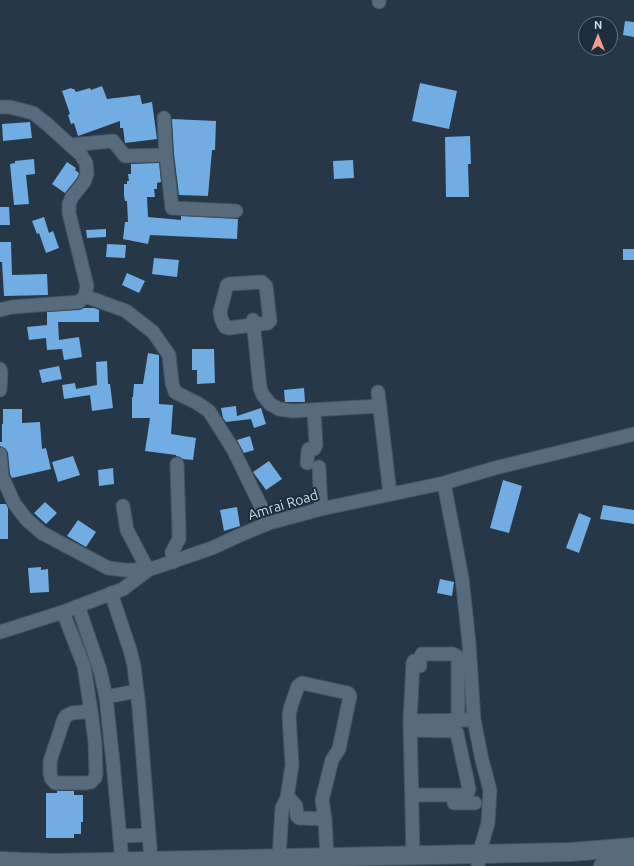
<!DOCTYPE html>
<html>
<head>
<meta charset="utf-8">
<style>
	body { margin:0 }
	#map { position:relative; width:634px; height:866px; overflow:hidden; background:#263747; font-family:Ubuntu,sans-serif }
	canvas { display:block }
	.north { position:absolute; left:578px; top:16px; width:40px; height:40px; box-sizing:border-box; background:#1c2d3c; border:1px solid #657380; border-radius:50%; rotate:0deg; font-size:11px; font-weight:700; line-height:16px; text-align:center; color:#d2dde7 }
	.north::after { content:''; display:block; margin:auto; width:14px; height:18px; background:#f49d8d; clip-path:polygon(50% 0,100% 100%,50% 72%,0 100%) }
</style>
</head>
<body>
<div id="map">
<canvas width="634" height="866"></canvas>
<div class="north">N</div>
</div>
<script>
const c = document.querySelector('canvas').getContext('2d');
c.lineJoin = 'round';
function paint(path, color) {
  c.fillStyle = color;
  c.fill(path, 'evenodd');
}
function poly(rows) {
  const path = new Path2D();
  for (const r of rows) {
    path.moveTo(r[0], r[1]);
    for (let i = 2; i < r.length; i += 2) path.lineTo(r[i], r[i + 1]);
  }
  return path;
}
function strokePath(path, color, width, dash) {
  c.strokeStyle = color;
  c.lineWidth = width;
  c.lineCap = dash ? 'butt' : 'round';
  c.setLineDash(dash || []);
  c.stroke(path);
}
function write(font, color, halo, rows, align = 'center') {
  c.font = font + ' Ubuntu,sans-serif';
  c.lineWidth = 4;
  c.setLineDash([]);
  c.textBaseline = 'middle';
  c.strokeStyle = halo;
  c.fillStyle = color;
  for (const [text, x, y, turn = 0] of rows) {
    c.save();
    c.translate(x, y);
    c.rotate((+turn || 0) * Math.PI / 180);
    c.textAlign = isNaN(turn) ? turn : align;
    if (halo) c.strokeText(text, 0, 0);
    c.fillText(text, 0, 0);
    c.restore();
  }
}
const building = poly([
	[625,21,634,22,634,37,623,35],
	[420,83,457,91,449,129,412,121],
	[102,86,107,99,140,95,142,104,152,102,157,139,125,143,123,128,120,128,120,121,78,136,74,123,71,124,68,115,70,114,62,91,71,88,72,89,74,89,76,92,90,88,91,90],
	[172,119,216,121,215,150,212,150,208,196,179,195,174,154],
	[30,122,32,138,3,141,2,124],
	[470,136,471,164,468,164,469,197,446,197,445,137],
	[34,159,35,174,26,175,29,204,14,205,10,164,15,163,15,161],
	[353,160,354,178,334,179,333,161],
	[67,162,76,168,75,170,79,173,77,178,65,193,52,184],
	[159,163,161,182,157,183,157,189,154,189,155,197,147,197,148,217,181,220,181,216,238,219,237,239,150,235,148,244,123,239,125,222,128,222,127,201,125,201,124,196,124,184,127,184,127,181,129,181,128,174,131,174,131,164],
	[0,207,9,207,10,225,0,225],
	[44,217,49,233,53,231,59,248,46,253,39,233,37,234,32,221],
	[106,229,106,237,87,238,86,230],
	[0,242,11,242,12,275,47,274,48,295,4,296,2,262,0,262],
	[107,244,126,245,125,258,106,257],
	[623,249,634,249,634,260,623,260],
	[154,258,179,260,177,277,152,274],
	[127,273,145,281,139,293,122,285],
	[84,308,94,308,99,310,99,322,58,322,59,340,79,337,82,357,64,360,62,349,47,350,46,338,29,340,27,327,47,325,47,312,80,310],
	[192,349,214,349,215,383,197,384,197,370,192,370],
	[148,353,159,355,159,404,173,405,171,434,196,438,193,460,183,459,180,457,176,456,176,455,145,451,150,418,132,418,132,397,133,397,134,384,143,384],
	[107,361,108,384,110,384,113,408,92,411,90,395,64,399,62,385,75,383,76,389,97,385,96,362],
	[59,366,62,379,42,383,39,370],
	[304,388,305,402,285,402,284,390],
	[236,406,237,416,261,408,266,424,254,428,251,419,226,422,223,418,221,408],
	[3,409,22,409,22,423,40,422,42,449,46,448,51,469,12,478,10,474,8,453,6,449,0,446,0,442,2,442,2,424,3,424],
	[250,436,254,450,244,453,237,440],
	[73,456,80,475,58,482,52,462],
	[269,461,282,479,266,490,253,472],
	[113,468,114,484,99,486,98,470],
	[503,480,522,486,509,533,490,528],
	[45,502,57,513,46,524,34,513],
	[0,504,6,504,8,508,8,539,0,539],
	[603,505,634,510,634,524,600,519],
	[237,507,240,526,224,531,220,510],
	[579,513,591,518,579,553,566,548],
	[78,520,96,532,86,547,67,536],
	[41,567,41,570,48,569,49,592,30,593,28,568],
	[440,579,454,582,452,596,437,593],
	[57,791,74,791,74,795,83,795,83,822,81,822,81,834,74,834,74,838,46,838,46,793,57,793]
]);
const street = poly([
	[379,2,379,0],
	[0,107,10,107,33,113,47,124,81,155,86,163,87,174,84,182,72,197,69,204,69,213,87,286,85,296,79,302,12,307,0,310],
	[164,118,166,155],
	[70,145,113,141,125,156,166,155,172,208,236,211],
	[262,282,266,286,270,321,268,323,229,328,225,327,221,318,220,312,227,285,229,284,262,282],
	[85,296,126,311,153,332,169,355,172,383,175,392,197,403,209,411,233,449,269,523],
	[253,320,260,388,263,395,270,404,279,409,293,411,380,406],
	[0,369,1,372,0,390],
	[378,392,390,494],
	[0,454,2,476,14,503,26,519,42,533,108,568,124,570,148,570,212,548,238,536,269,523,321,509,444,483,495,468,634,434],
	[307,463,308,451,309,449,314,449,316,445,314,410],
	[319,467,321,509],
	[444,483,462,578,469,643,474,720,482,760,490,790,488,823,479,854,478,866],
	[123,506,127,530,148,570],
	[173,562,172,552,179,539,179,530,177,464],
	[111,593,130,650,134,666,139,708,151,860],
	[78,606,100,670,106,697,113,763,122,861],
	[63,612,84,666,91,711,95,742,96,774,95,778,91,782,86,783,55,783,51,778,50,773,50,761,64,719,66,716,72,713,91,711],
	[0,632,63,612,123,589,148,570],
	[420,666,420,658,422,654,453,654,458,657,458,720],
	[106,697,137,691],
	[410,721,467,720],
	[410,730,455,731,457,733,469,789,467,794,464,795,412,795],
	[454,803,475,803],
	[325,819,299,818,297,816,296,806,291,800,287,798,292,765,289,715,291,706,298,686,302,683,348,693,350,696,339,749,332,760,322,800,324,813,325,819,327,857],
	[120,836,149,835],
	[413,855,410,721,413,663,414,661,420,661],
	[279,858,282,808,287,798]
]);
const secondary = poly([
	[0,861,55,863,570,852,634,847],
	[603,866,634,864]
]);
const streetNames = [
	["Amrai Road",283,505,-17]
];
paint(building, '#71ade2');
strokePath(street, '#455461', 15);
strokePath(secondary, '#455461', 20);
strokePath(street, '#586b7d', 13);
strokePath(secondary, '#586b7d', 18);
write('14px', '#d2dde7', '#1c2d3c', streetNames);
</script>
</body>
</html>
